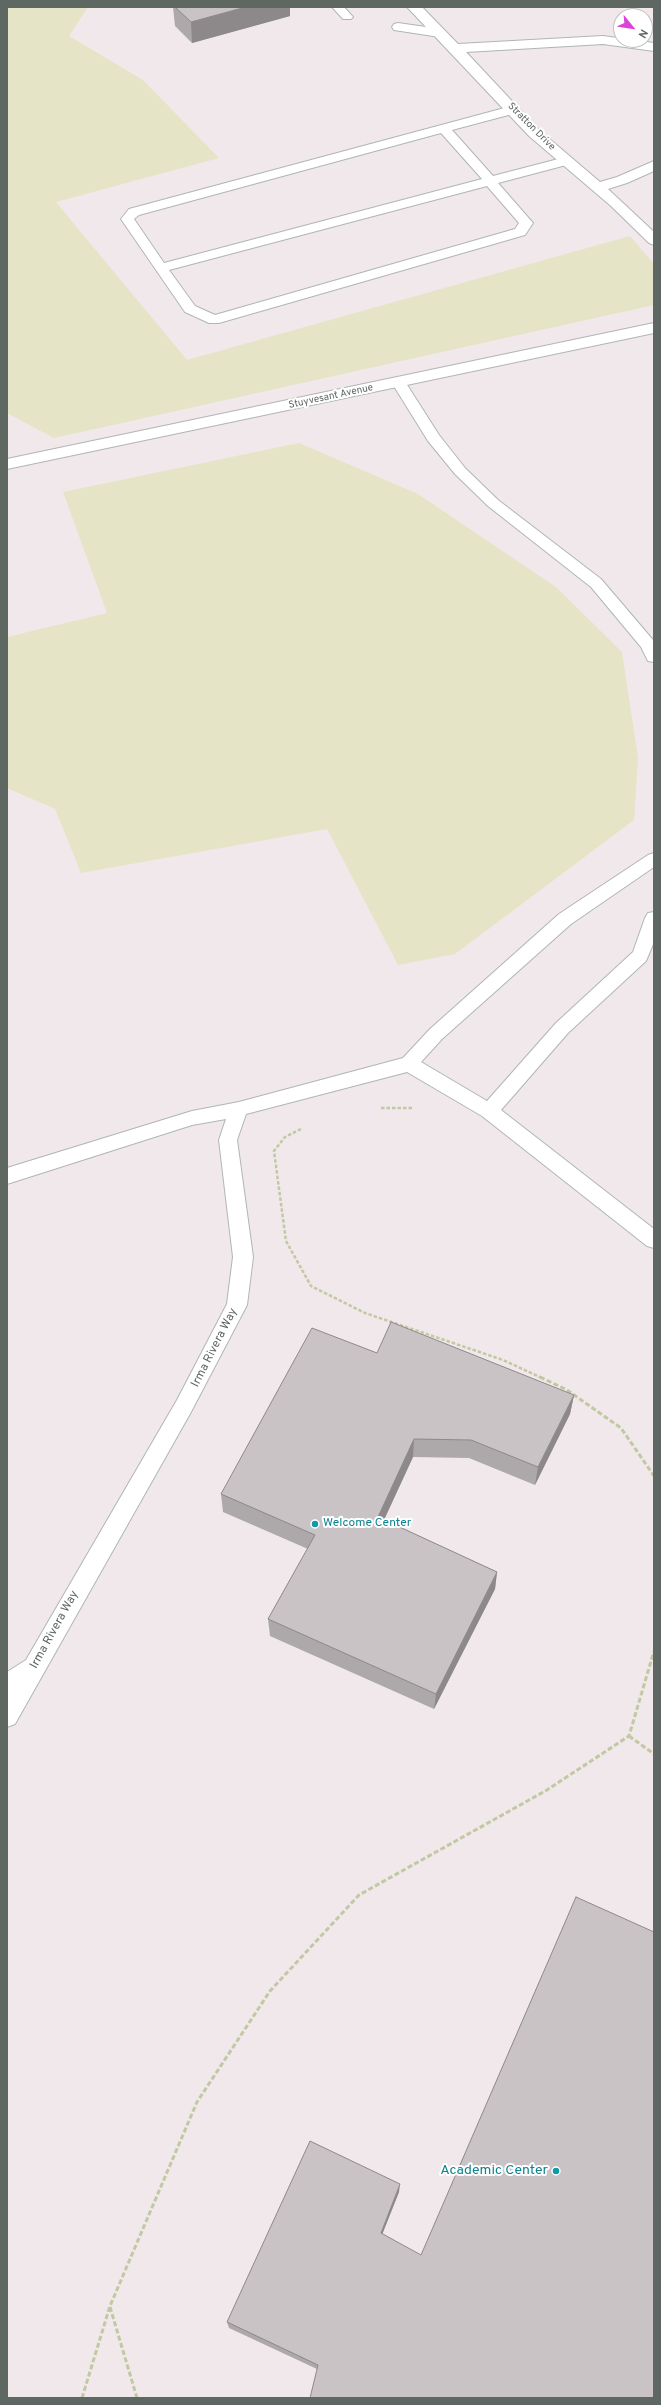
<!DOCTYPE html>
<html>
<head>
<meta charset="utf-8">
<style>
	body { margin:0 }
	#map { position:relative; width:661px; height:2405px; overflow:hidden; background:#f0e8ea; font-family:Overpass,sans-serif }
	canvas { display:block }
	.frame { position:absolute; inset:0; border:8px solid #5f6763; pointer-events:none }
	.north { position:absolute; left:613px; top:8px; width:40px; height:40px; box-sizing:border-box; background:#fff; border:1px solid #bfc2c1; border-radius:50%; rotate:120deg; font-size:11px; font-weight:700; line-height:16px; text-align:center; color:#5f6763 }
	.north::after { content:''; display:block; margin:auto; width:14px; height:18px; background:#dc42d7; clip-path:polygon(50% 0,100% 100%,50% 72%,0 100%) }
</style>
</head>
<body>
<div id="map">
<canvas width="661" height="2405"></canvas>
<div class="frame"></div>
<div class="north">N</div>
</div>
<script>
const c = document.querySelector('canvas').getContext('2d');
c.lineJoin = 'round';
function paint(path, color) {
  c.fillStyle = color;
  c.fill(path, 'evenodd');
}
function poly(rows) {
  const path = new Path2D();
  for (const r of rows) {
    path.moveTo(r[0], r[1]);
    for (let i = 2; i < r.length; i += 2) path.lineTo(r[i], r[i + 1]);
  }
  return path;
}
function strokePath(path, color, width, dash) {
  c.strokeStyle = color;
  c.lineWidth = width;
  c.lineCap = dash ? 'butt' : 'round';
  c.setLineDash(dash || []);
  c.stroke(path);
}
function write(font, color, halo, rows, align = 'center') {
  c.font = font + ' Overpass,sans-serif';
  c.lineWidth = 4;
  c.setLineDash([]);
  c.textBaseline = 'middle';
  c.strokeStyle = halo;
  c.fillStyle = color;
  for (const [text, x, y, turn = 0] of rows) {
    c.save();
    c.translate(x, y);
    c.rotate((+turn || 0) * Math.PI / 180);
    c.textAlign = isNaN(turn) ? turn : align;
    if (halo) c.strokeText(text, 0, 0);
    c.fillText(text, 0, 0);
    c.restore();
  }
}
const green = poly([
	[7,7,88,7,69,36,143,80,219,158,56,202,187,360,630,236,654,264,654,305,54,438,7,413],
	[299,443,418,494,556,587,622,652,638,758,634,820,455,954,398,965,327,829,81,873,55,809,7,788,7,637,107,613,63,492]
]);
const pathFar1 = poly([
	[381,1108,414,1108],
	[301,1129,285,1137,274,1151,286,1241,311,1286,365,1313,503,1360,542,1378]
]);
const path = poly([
	[540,1377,567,1390,621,1428,654,1476],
	[629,1736,654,1754],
	[110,2307,137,2398],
	[82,2398,110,2306,197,2102,270,1991,359,1895,547,1790,629,1736,654,1651]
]);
const service = poly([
	[332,7,344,7,353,17,351,19,343,19,332,7],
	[398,23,440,29,446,33,440,37,394,30,392,27,394,24,398,23],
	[512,106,516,107,518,110,516,113,452,130,493,176,566,157,572,161,570,164,498,183,533,223,525,235,219,323,209,323,185,312,121,219,129,209,512,106],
	[441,133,482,179,164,263,134,219,139,215,441,133],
	[487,186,519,223,515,229,215,315,195,306,169,270,487,186],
	[399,379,404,380,439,435,465,468,498,500,601,579,653,640,654,662,648,661,641,647,591,587,488,506,455,474,428,441,392,383,399,379],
	[654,853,654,867,571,924,442,1039,421,1062,487,1101,556,1023,633,952,645,918,648,913,654,912,654,942,646,961,568,1033,501,1110,654,1229,654,1248,647,1246,482,1116,407,1072,246,1114,237,1140,253,1257,247,1305,191,1412,15,1724,7,1727,7,1672,26,1660,177,1400,227,1304,233,1257,219,1140,226,1119,192,1125,7,1184,7,1168,192,1111,239,1102,403,1058,430,1029,559,914,648,855,654,853]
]);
const minor = poly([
	[407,7,422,7,458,44,603,36,654,43,654,51,603,44,466,52,539,130,600,182,617,177,654,161,654,171,627,183,608,189,654,232,654,245,649,243,611,206,529,136,407,7],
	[654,323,654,333,7,469,7,459,654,323]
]);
const wall = poly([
	[173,7,290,7,290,16,192,43,175,26],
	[377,1353,574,1395,570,1414,535,1485,469,1458,413,1457,384,1520,497,1572,495,1589,434,1709,270,1636,268,1619,308,1549,223,1512,221,1494],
	[399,2192,382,2234,654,2398,317,2369,229,2328,227,2322]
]);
const shadedWall = poly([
	[246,7,290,7,290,16,192,43,191,22],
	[574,1395,570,1414,535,1485,538,1467],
	[414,1439,413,1457,377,1535,378,1517],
	[497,1572,495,1589,434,1709,436,1694],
	[400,2184,399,2192,380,2240,381,2233]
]);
const building = poly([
	[175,7,246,7,191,22,175,7],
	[391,1322,574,1395,538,1467,471,1440,414,1439,378,1517,497,1572,436,1694,268,1619,315,1535,221,1494,312,1328,377,1353,391,1322],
	[576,1897,654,1932,654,2398,310,2398,318,2365,227,2322,310,2141,400,2184,381,2233,421,2255,576,1897]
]);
const markers = [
	[315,1524,4,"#0f9aa8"],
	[556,2171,4,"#0f9aa8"]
];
const farStreetnames = [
	["Stratton Drive",531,127,45],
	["Stuyvesant Avenue",331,397,-12]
];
const streetNames = [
	["Irma Rivera Way",215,1348,-63],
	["Irma Rivera Way",55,1630,-61]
];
const cultureNames = [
	["Welcome Center",323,1524]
];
const nearCulturenames = [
	["Academic Center",548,2171]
];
paint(green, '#e5e4c7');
strokePath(service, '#b0b6b4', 2);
strokePath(minor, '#b0b6b4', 2);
strokePath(pathFar1, '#c0c9a3', 2.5, [3.5, 2]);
strokePath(path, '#c0c9a3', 3, [5, 2.5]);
paint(service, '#fff');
paint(minor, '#fff');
paint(wall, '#ada8a9');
paint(shadedWall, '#8d888a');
paint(building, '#c9c3c5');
strokePath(building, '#8d888a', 1);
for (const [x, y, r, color] of markers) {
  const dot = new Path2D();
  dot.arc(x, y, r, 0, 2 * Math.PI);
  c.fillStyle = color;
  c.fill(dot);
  strokePath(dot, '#fff', 1.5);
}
write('10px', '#5f6763', '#fff', farStreetnames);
write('12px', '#5f6763', '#fff', streetNames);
write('12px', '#0d838f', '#fff', cultureNames, 'left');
write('14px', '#0d838f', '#fff', nearCulturenames, 'right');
</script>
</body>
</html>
